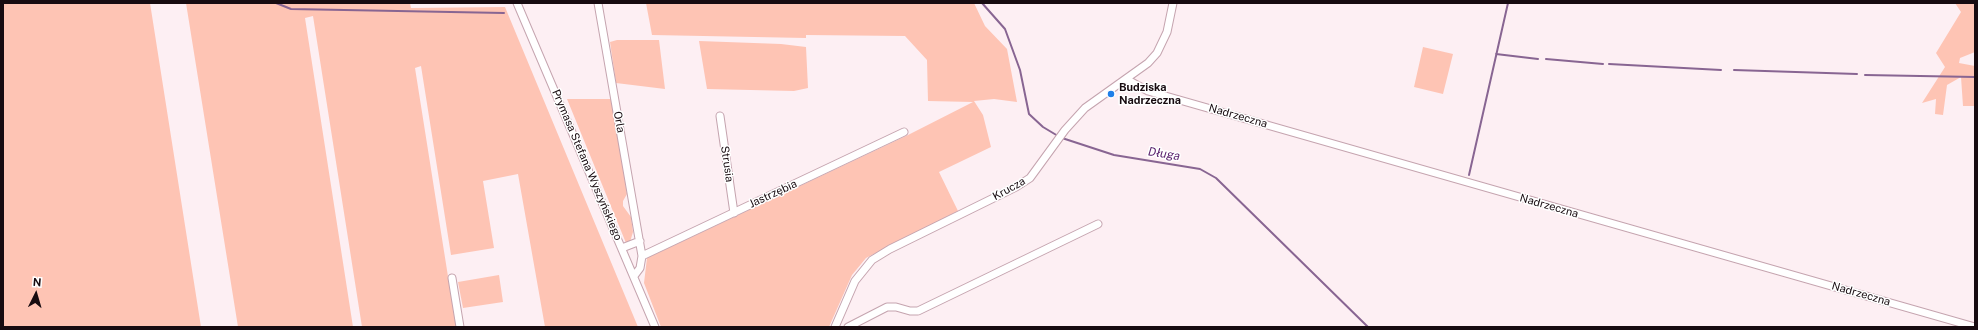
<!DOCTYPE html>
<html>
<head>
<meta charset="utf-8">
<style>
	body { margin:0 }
	#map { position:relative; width:1978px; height:330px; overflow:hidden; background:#fdeff3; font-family:"Public Sans",sans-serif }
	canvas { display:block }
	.frame { position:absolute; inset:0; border:4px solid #170b10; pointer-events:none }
	.north { position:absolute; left:16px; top:274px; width:40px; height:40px; -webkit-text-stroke:3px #fff; paint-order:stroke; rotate:5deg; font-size:11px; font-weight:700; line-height:16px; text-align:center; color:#170b10 }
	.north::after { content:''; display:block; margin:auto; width:14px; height:18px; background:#170b10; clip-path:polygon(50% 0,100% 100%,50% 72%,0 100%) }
</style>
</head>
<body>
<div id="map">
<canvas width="1978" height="330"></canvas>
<div class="frame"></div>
<div class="north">N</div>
</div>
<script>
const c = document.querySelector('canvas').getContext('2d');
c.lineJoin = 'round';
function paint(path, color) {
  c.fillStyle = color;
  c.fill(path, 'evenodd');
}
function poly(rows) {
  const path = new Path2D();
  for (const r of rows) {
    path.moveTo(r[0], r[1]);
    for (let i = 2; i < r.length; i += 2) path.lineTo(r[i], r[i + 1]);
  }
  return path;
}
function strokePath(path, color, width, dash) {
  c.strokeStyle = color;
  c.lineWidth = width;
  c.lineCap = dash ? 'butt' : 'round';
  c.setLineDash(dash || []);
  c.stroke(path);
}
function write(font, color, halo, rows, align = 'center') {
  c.font = font + ' "Public Sans",sans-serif';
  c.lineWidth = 3;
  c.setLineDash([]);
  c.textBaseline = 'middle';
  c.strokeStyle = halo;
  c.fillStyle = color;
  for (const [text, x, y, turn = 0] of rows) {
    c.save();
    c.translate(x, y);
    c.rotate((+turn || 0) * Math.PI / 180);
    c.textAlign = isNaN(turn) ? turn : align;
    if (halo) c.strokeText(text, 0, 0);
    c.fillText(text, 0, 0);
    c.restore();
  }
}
const green = poly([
	[3,3,150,3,201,327,3,327],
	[186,3,410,3,411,8,505,7,638,327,545,327,518,174,483,181,494,248,451,255,421,66,415,68,456,327,362,327,313,16,305,18,353,327,238,327],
	[646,3,974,3,985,26,1007,49,1017,102,994,99,974,101,983,115,991,147,939,172,958,211,866,258,852,275,829,327,661,327,644,283,647,258,908,135,973,102,928,101,927,60,905,36,806,35,806,38,652,35],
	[1955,3,1975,3,1975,52,1960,58,1959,63,1975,66,1975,106,1963,106,1961,77,1947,85,1943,115,1935,114,1936,99,1922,103,1945,67,1936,53,1961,12],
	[617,40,659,40,665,89,616,83,610,42],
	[699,41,781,44,806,47,808,88,794,91,707,89],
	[1423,47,1453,54,1443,94,1414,87],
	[567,99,612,99,627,194,623,201,623,206,631,217,633,232,630,242,626,243],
	[499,275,503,302,463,308,458,282]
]);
const stream = poly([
	[276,3,291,9,504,13],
	[982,3,1005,29,1020,70,1029,114,1043,127,1058,136],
	[1496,54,1538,59],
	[1546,59,1603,64],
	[1609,64,1721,70],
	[1734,70,1857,74],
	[1865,75,1975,77],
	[1062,138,1114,155,1200,169,1216,178,1368,327],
	[1469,175,1508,3]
]);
const minor = poly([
	[517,3,655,327],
	[598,3,642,256,640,268,634,276],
	[1126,79,1148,91,1975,327],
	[720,116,734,213],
	[622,248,640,241],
	[642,256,904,132],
	[452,278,460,327],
	[835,327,855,281,872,260,890,249,1016,187,1030,178,1065,130,1085,108,1148,63,1157,53,1167,32,1173,3],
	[848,327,887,307,896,307,910,311,918,311,1098,224]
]);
const markers = [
	[1111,94,4,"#1e7fe8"]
];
const poiNames = [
	["Budziska",1119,88],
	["Nadrzeczna",1119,101]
];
const streetNames = [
	["Nadrzeczna",1238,116,16],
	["Orla",619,122,80],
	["Strusia",727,164,82],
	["Prymasa Stefana Wyszyńskiego",587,165,67],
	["Krucza",1009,189,-29],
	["Jastrzębia",773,194,-25],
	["Nadrzeczna",1549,206,16],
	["Nadrzeczna",1861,294,16]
];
const waterNames = [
	["Długa",1164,154,9]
];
paint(green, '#fec4b4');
strokePath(stream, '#886592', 2);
strokePath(minor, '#c5a4af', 9);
strokePath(minor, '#fff', 7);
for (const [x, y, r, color] of markers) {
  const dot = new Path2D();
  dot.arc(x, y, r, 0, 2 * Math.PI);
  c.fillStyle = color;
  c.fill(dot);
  strokePath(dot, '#fff', 1.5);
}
write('bold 11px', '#170b10', '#fff', poiNames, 'left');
write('11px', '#170b10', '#fff', streetNames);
write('italic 12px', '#5a236e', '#fff', waterNames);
</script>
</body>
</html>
